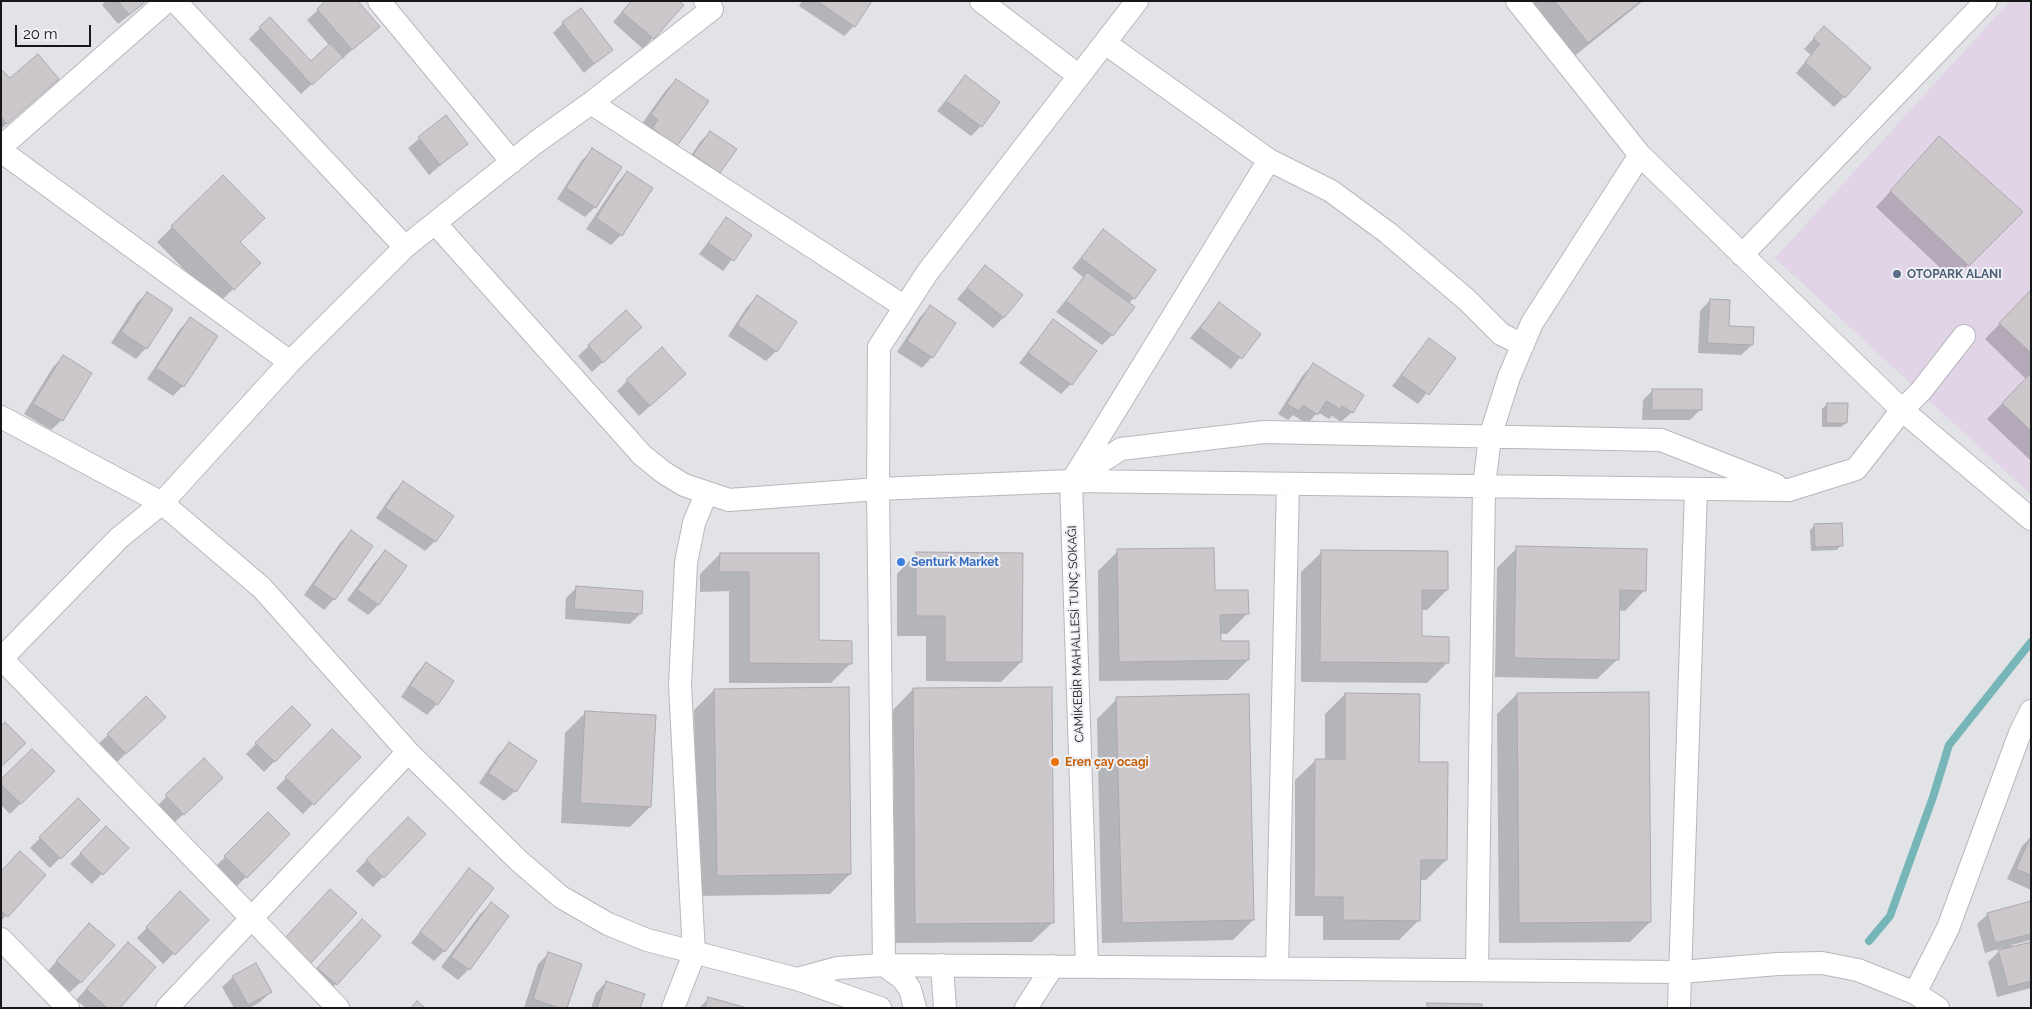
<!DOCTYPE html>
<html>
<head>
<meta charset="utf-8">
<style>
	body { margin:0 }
	#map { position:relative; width:2032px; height:1009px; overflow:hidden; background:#e2e3e7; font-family:Raleway,sans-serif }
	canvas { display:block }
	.frame { position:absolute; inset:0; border:2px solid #161718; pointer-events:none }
	.scale { position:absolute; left:15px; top:25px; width:76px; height:22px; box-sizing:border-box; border:2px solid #161718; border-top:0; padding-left:6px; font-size:15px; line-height:18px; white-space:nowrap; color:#161718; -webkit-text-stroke:4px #eff0f5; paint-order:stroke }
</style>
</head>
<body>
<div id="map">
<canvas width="2032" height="1009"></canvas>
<div class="frame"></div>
<div class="scale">20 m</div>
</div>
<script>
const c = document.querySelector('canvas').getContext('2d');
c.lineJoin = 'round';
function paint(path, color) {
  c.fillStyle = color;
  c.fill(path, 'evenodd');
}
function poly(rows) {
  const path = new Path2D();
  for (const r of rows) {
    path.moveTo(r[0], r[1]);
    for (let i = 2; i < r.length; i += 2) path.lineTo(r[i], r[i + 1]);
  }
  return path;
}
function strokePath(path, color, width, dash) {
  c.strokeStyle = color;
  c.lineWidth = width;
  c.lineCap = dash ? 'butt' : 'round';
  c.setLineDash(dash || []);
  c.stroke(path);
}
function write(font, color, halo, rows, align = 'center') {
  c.font = font + ' Raleway,sans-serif';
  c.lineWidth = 4;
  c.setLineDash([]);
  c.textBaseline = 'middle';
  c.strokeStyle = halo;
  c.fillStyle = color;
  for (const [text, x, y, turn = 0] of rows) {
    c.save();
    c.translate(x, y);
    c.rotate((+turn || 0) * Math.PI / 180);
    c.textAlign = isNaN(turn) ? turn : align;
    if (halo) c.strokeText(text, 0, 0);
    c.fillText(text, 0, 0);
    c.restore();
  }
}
const education = poly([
	[2010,1,2031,1,2031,495,1775,258]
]);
const shadow = poly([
	[106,1,147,1,118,24,102,5],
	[631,1,682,5,643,49,613,22],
	[802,1,871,1,854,26,844,36,799,6],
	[1535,1,1643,1,1572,58,1531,5],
	[318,10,378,27,342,59,340,58,301,94,249,39,270,18,311,63,330,46,307,20],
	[563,23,611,50,584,73,553,33],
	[1824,27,1844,97,1834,107,1796,73,1811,55,1804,49],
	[1,70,10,80,57,79,1,129],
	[965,77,981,126,971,136,937,111],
	[676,80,676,145,641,125,666,90],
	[446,117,466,144,429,175,408,148],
	[710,132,735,149,719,173,709,183,684,166,700,142],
	[1939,138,2021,212,1953,280,1876,207],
	[593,150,595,207,585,217,557,199,582,160],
	[627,172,621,235,611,245,586,229,617,183],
	[223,177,239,242,259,263,218,304,157,242],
	[726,219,750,236,723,271,699,254],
	[1103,231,1134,298,1128,304,1112,335,1102,345,1056,312,1084,278,1072,268],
	[985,267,1003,318,993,328,957,299],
	[2031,291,2031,461,1987,419,2026,379,1985,339],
	[147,293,172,309,146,348,136,359,111,343,137,303],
	[757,297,776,351,766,361,728,336,747,307],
	[1710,300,1727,327,1752,345,1741,355,1698,353,1700,311],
	[1219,304,1259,334,1231,369,1190,338],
	[930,307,932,357,922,368,897,352,920,317],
	[626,312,630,337,592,372,578,356],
	[190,319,183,386,173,396,147,379,180,329],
	[1053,320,1071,384,1061,394,1019,363],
	[1429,339,1454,358,1418,404,1392,386],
	[63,357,90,373,62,420,51,430,24,414,53,367],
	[1313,365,1352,412,1341,422,1332,416,1329,419,1318,412,1307,424,1293,415,1288,420,1278,414,1303,375],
	[627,381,674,384,639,416,617,391],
	[1653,390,1700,410,1690,420,1642,420,1643,400],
	[1827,404,1846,423,1841,427,1822,427,1822,409],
	[403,483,435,541,425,551,376,518,393,493],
	[1815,525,1841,545,1837,550,1811,551,1810,530],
	[351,532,334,599,324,610,304,595,341,542],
	[1517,548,1645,590,1625,611,1618,610,1618,659,1597,679,1495,677,1497,568],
	[1118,551,1214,592,1247,614,1227,634,1219,634,1219,642,1248,660,1228,680,1099,681,1098,571],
	[385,552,378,605,368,615,347,600,375,562],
	[1322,552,1447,590,1427,610,1421,610,1420,637,1448,662,1427,683,1301,682,1301,572],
	[917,553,1021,662,1001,682,926,681,926,636,897,636,897,574],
	[720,554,818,555,818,642,851,663,831,683,729,683,729,591,700,592,700,574],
	[576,588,640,614,630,624,565,619,566,598],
	[426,663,437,704,427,715,401,697,416,674],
	[913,689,1053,922,1032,942,895,943,893,710],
	[714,690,850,874,830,894,697,896,694,710],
	[1345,694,1418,763,1446,860,1426,880,1419,880,1419,920,1399,940,1323,940,1323,916,1295,916,1295,780,1316,760,1325,760,1325,714],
	[1517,694,1650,922,1630,942,1499,943,1497,714],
	[1117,699,1253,920,1233,940,1102,943,1097,719],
	[292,707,310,725,264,772,246,754],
	[585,713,650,807,630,827,561,823,565,733],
	[154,727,115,764,97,745,108,735],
	[332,731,359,757,303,814,276,788],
	[510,743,536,761,515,791,504,801,479,783,499,754],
	[204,760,221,778,173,824,156,807],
	[53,771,10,814,1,805,1,781],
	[78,800,98,820,50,868,30,848],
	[268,814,289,834,236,887,215,867],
	[408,819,425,834,373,887,356,871],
	[106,827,127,848,92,884,70,864],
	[2031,837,2031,890,2007,879,2022,846],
	[469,870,444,951,434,961,411,943],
	[1,872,44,875,1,921],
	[180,893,207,920,163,964,137,938],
	[2031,902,2031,940,2012,945,2013,948,2031,943,2031,988,1997,997,1988,962,2002,948,1985,953,1977,924,1988,914],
	[491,904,507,916,469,969,458,980,441,967,480,914],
	[352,930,379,936,326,995,308,979],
	[79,935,81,982,70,992,47,972],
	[118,954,118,1008,86,1008,76,1000],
	[548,954,566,1008,524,1008,538,964],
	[233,977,271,992,260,1002,250,1008,234,1008,222,987],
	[606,982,639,1008,591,1008,596,993],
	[709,998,743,1008,699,1008]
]);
const stream = poly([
	[1869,941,1890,916,1933,797,1949,745,2031,642]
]);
const building = poly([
	[118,1,146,1,129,15,118,1],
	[325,1,358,1,380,27,352,50,317,9,325,1],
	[631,1,679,1,684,5,654,39,622,12,631,1],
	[817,1,872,1,855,27,817,1],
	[1555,1,1641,1,1588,43,1555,1],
	[581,8,613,50,594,64,562,22,581,8],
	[270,17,311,61,330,43,343,57,312,85,259,27,270,17],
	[1824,26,1871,68,1845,98,1805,62,1820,44,1813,38,1824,26],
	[38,54,59,79,7,124,1,117,1,69,10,78,38,54],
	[965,75,1000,102,982,127,946,101,965,75],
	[676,79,709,101,677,146,652,128,658,120,651,114,676,79],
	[446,115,468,144,440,165,418,137,446,115],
	[710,131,737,149,720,173,693,155,710,131],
	[1939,136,2023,212,1969,266,1890,191,1939,136],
	[592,148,622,167,596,208,566,188,592,148],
	[627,171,653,188,622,236,596,218,627,171],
	[223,175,265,218,240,242,261,263,234,290,171,226,223,175],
	[726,217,752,235,734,261,708,243,726,217],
	[1103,229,1156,270,1135,299,1081,258,1103,229],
	[985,265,1023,295,1004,318,967,288,985,265],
	[1087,272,1135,307,1113,336,1066,301,1087,272],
	[2031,290,2031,353,1999,323,2031,290],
	[147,292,173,309,147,349,121,332,147,292],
	[757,295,797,322,777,352,737,325,757,295],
	[1710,299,1730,300,1729,326,1754,327,1753,345,1707,343,1710,299],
	[1219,302,1261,334,1242,359,1200,328,1219,302],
	[930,305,956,323,933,358,907,341,930,305],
	[626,310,642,327,603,363,588,345,626,310],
	[190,317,218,336,184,387,156,368,190,317],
	[1053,319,1097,351,1072,385,1028,353,1053,319],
	[1429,338,1456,358,1429,395,1401,375,1429,338],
	[662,347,686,374,650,406,626,380,662,347],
	[63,355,92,373,63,421,33,404,63,355],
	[1313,363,1364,395,1353,413,1342,406,1340,409,1326,401,1318,415,1303,405,1299,411,1287,404,1313,363],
	[2031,373,2031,431,2002,403,2031,373],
	[1652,389,1702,389,1702,410,1652,410,1652,389],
	[1827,403,1848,403,1847,423,1826,423,1827,403],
	[403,481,454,516,436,542,385,508,403,481],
	[1842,523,1843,546,1815,547,1814,524,1842,523],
	[351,530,373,546,335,600,313,585,351,530],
	[1516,546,1647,549,1646,591,1620,590,1619,660,1514,658,1516,546],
	[1214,548,1215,590,1248,590,1249,614,1220,615,1221,641,1249,641,1249,660,1119,662,1117,549,1214,548],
	[385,550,407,566,379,605,357,590,385,550],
	[1321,550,1448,551,1448,590,1422,590,1422,636,1449,637,1449,663,1320,662,1321,550],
	[916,552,1023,553,1022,662,945,662,945,616,916,616,916,552],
	[720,553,819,553,819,640,852,641,852,664,749,663,749,572,719,572,720,553],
	[576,586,643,591,642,614,574,609,576,586],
	[426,662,454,681,438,705,410,686,426,662],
	[849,687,851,874,717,876,714,689,849,687],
	[1052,687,1054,923,915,924,913,688,1052,687],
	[1649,692,1651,922,1519,923,1517,693,1649,692],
	[1345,693,1420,694,1419,762,1448,762,1447,860,1421,860,1420,921,1343,920,1343,897,1314,897,1315,759,1345,759,1345,693],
	[1249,694,1254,920,1122,923,1116,697,1249,694],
	[146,696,166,717,126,754,107,734,146,696],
	[292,706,311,725,275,762,255,743,292,706],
	[585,711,656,715,651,807,580,803,585,711],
	[5,722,26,743,1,767,1,726,5,722],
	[332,729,361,757,314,805,285,777,332,729],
	[509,742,537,761,516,792,488,773,509,742],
	[32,749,55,771,21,804,1,784,1,779,32,749],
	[204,758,223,778,184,815,165,795,204,758],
	[78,798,100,820,61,859,39,837,78,798],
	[268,812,290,834,247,878,224,856,268,812],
	[408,817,426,834,384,878,366,860,408,817],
	[106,826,129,848,103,875,80,853,106,826],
	[2031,836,2031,875,2016,869,2031,836],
	[20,851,46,875,8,917,1,911,1,871,20,851],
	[469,868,494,888,445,952,420,932,469,868],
	[330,889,357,913,311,963,285,938,330,889],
	[180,891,209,920,175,955,146,927,180,891],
	[2031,901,2031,934,1995,943,1987,913,2031,901],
	[491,902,509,916,470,970,451,957,491,902],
	[362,919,381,936,337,985,317,968,362,919],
	[89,923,115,945,81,983,56,961,89,923],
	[128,942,156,967,120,1008,107,1008,86,989,128,942],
	[2031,942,2031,981,2008,987,1998,950,2031,942],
	[548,952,582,964,567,1008,559,1008,533,999,548,952],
	[256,963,272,992,248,1005,232,976,256,963],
	[606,981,645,994,640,1008,597,1008,606,981],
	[708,997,747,1008,705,1008,708,997],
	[417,1001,425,1008,411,1008,417,1001],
	[1427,1003,1482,1004,1482,1008,1427,1008,1427,1003]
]);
const street = poly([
	[175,1,405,247],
	[379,1,512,162],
	[981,1,1079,76],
	[1517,1,1640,155,1902,410,2031,519],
	[1105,43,1269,160,1331,191,1388,233,1467,300,1501,334,1523,345],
	[591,103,905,307],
	[1,147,167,1],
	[1,151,290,362],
	[435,223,642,455,663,472,684,485,729,500,878,489,1071,481,1789,490,1856,469,1902,410,1921,391,1964,336],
	[1742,255,1986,1],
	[1,417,162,503,262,588,408,752,519,861,561,897,608,924,647,940,797,979,880,1008],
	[1075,476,1269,160],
	[1071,481,1121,449,1264,432,1661,440,1776,485],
	[1071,481,1087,966],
	[1,659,119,538,162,503,290,362,405,247,535,143,591,103,712,9,705,1],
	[2,659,338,1008],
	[1,939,68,1008],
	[942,965,945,1008],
	[1277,968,1288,484],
	[1477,970,1484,486,1490,437,1509,377,1532,323,1640,155],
	[797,979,837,968,884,965,1681,972,1778,964,1822,963,1858,970,1915,993,1938,1008],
	[1915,993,1948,928,2020,733,2031,711],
	[167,1008,408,752],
	[673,1008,694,954,680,685,686,563,694,523,706,494],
	[915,1008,910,989,902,978,884,965,878,489,879,347,927,273,1137,1],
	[1026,1008,1053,966],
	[1679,1008,1696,489]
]);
const markers = [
	[1897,274,5,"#5c6f8a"],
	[901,562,5,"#3f7fe0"],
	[1055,762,5,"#e8710a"]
];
const serviceNames = [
	["OTOPARK ALANI",1907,274]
];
const shopNames = [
	["Senturk Market",911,562]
];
const streetNames = [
	["CAMİKEBİR MAHALLESİ TUNÇ SOKAĞI",1076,634,-92]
];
const foodNames = [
	["Eren çay ocagi",1065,762]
];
paint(education, '#e2d4e7');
paint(shadow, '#0003');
strokePath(stream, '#77b6b8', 8);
paint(building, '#cbc7ca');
strokePath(building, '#aca8ac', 1);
strokePath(street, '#b7b8bd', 24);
strokePath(street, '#fff', 22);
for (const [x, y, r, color] of markers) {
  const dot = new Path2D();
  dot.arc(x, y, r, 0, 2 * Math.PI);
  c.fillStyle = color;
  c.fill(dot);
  strokePath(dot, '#eff0f5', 2);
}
write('bold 12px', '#4e5e75', '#eff0f5', serviceNames, 'left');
write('bold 12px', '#366cbe', '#eff0f5', shopNames, 'left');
write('12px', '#161718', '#eff0f5', streetNames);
write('bold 12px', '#c56008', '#eff0f5', foodNames, 'left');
</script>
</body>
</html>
